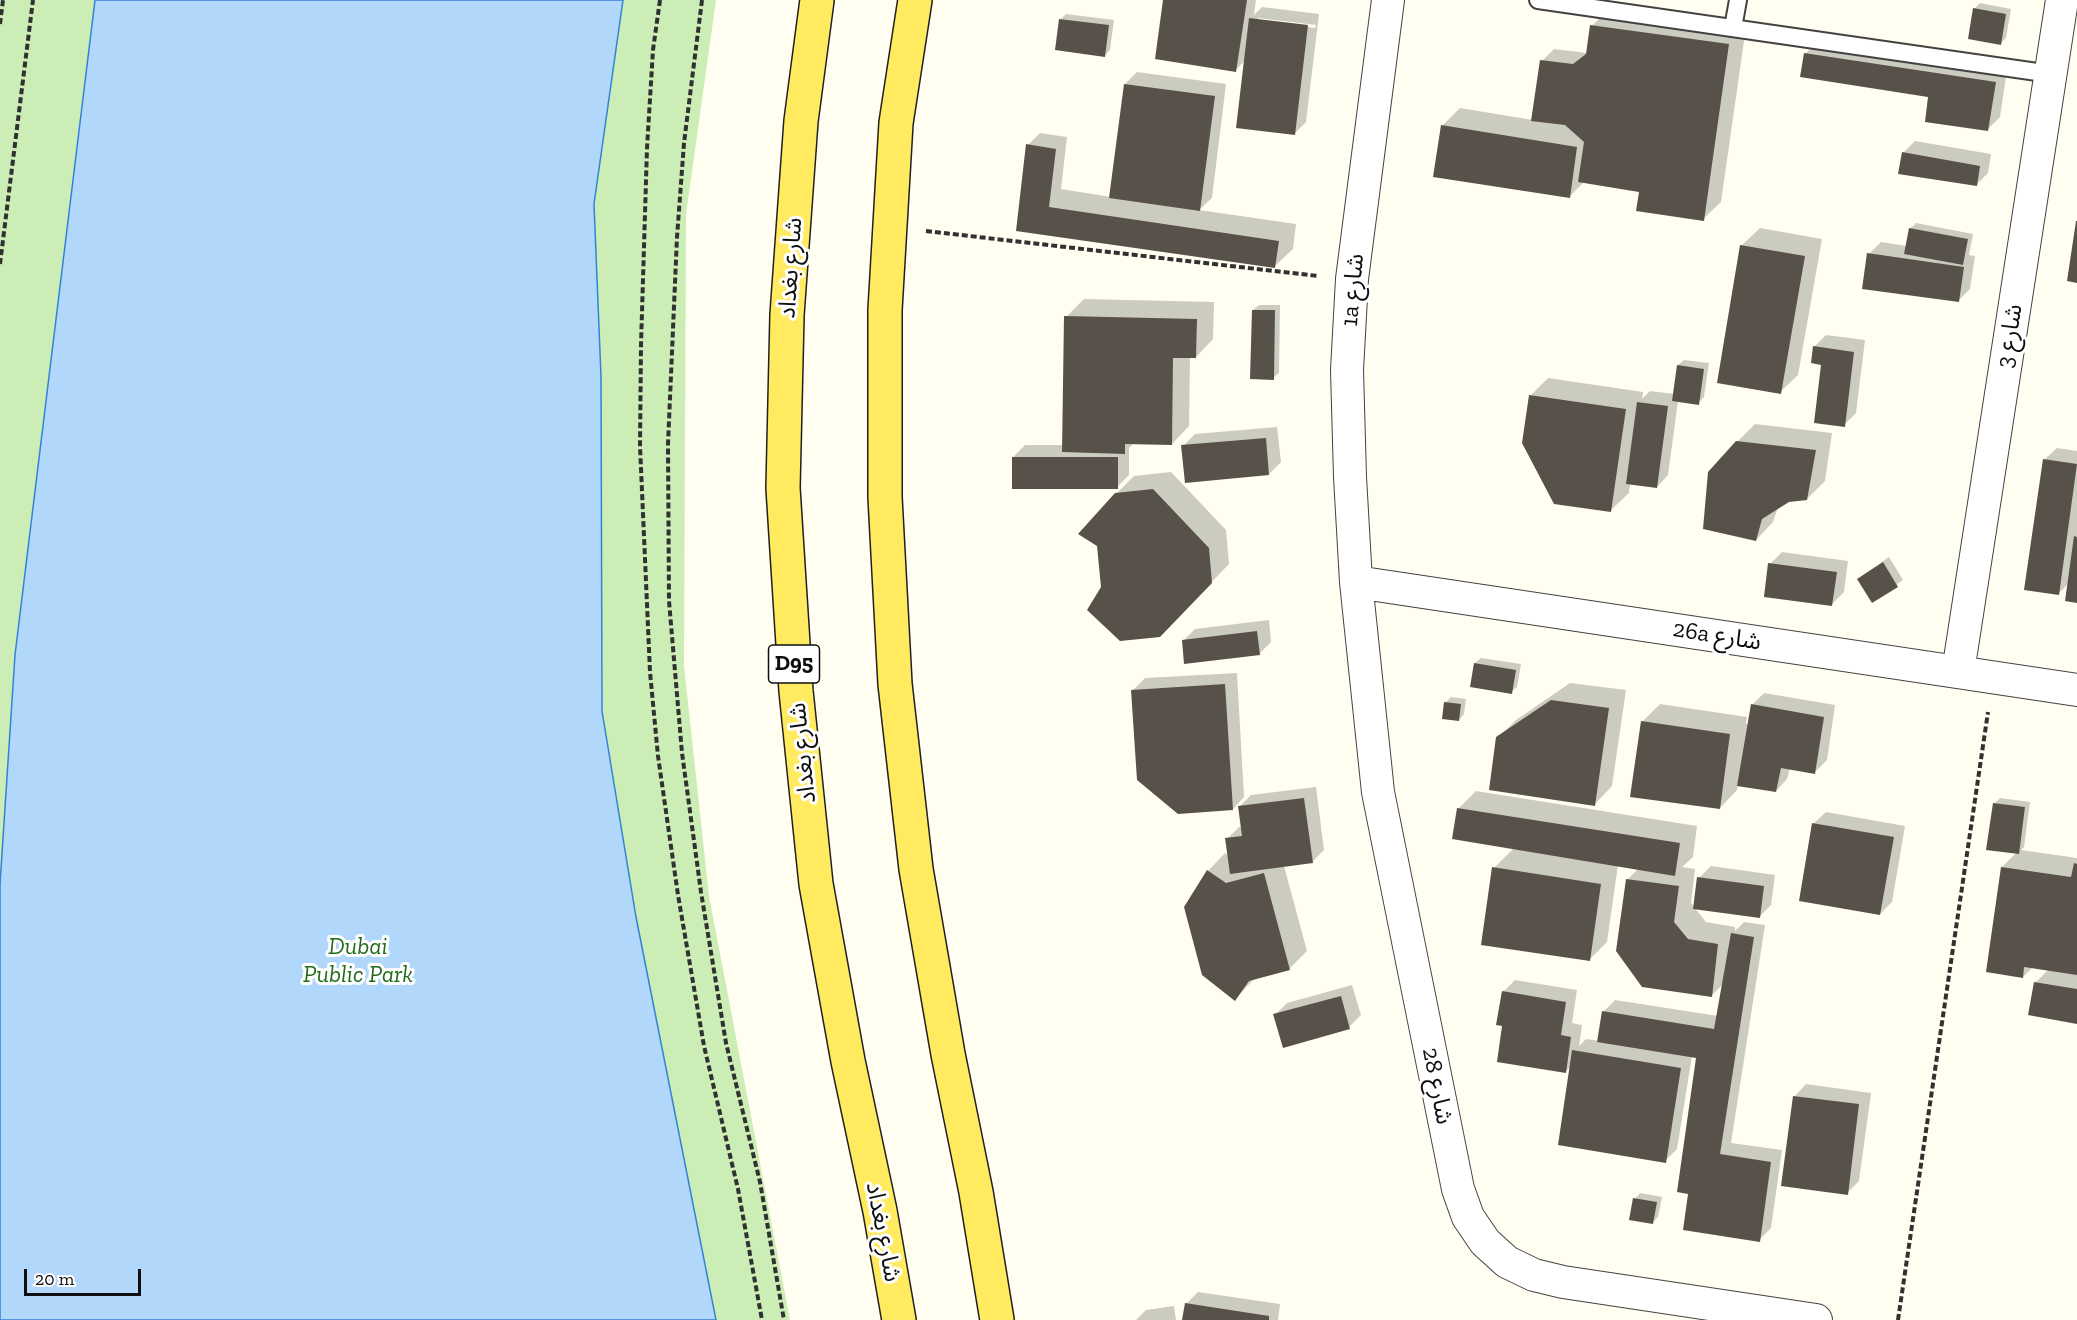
<!DOCTYPE html>
<html>
<head>
<meta charset="utf-8">
<style>
	body { margin:0 }
	#map { position:relative; width:2077px; height:1320px; overflow:hidden; background:#fffef0; font-family:"Zilla Slab",serif }
	canvas { display:block }
	.scale { position:absolute; left:24px; top:1269px; width:117px; height:27px; box-sizing:border-box; border:3px solid #0f0f0f; border-top:0; padding-left:8px; font-size:18px; line-height:21px; white-space:nowrap; color:#0f0f0f; -webkit-text-stroke:4px #fff; paint-order:stroke }
</style>
</head>
<body>
<div id="map">
<canvas width="2077" height="1320"></canvas>
<div class="scale">20 m</div>
</div>
<script>
const c = document.querySelector('canvas').getContext('2d');
c.lineJoin = 'round';
function paint(path, color) {
  c.fillStyle = color;
  c.fill(path, 'evenodd');
}
function poly(rows) {
  const path = new Path2D();
  for (const r of rows) {
    path.moveTo(r[0], r[1]);
    for (let i = 2; i < r.length; i += 2) path.lineTo(r[i], r[i + 1]);
  }
  return path;
}
function strokePath(path, color, width, dash) {
  c.strokeStyle = color;
  c.lineWidth = width;
  c.lineCap = dash ? 'butt' : 'round';
  c.setLineDash(dash || []);
  c.stroke(path);
}
function write(font, color, halo, rows, align = 'center') {
  c.font = font + ' "Zilla Slab","Noto Sans Arabic",serif';
  c.lineWidth = 6;
  c.setLineDash([]);
  c.textBaseline = 'middle';
  c.strokeStyle = halo;
  c.fillStyle = color;
  for (const [text, x, y, turn = 0] of rows) {
    c.save();
    c.translate(x, y);
    c.rotate((+turn || 0) * Math.PI / 180);
    c.textAlign = isNaN(turn) ? turn : align;
    if (halo) c.strokeText(text, 0, 0);
    c.fillText(text, 0, 0);
    c.restore();
  }
}
const green = poly([
	[0,0,716,0,686,214,684,666,709,896,790,1320,0,1320]
]);
const water = poly([
	[95,0,623,0,594,204,601,377,602,711,636,917,716,1320,0,1320,0,884,15,655,95,0]
]);
const shadow = poly([
	[1164,0,1256,0,1254,15,1262,7,1319,14,1306,122,1294,134,1245,60,1236,70],
	[1258,18,1316,25,1315,28,1258,21],
	[1980,3,2011,9,2006,38,2001,43,1974,9],
	[1609,8,1746,27,1721,202,1703,219,1642,190,1585,181,1569,197,1442,126,1460,108,1533,120,1542,61,1554,49,1587,53,1592,26],
	[1066,14,1114,20,1110,50,1105,55,1060,20],
	[1817,42,2007,70,2000,117,1988,129,1930,96,1805,54],
	[1137,72,1226,84,1212,198,1199,210,1296,224,1293,249,1275,266,1017,229,1028,145,1040,133,1067,137,1061,189,1111,197,1125,84],
	[1915,141,1991,154,1988,173,1976,185,1903,153],
	[1916,223,1973,234,1969,255,1975,256,1970,289,1958,301,1869,254,1881,242,1907,246,1910,229],
	[1760,228,1822,239,1798,375,1780,392,1718,381,1742,245],
	[1084,299,1214,302,1213,339,1196,357,1190,357,1189,426,1172,444,1134,443,1129,448,1129,475,1117,487,1013,457,1025,445,1063,445,1066,317],
	[1259,305,1280,305,1279,373,1273,378,1253,310],
	[1826,335,1865,340,1856,413,1844,425,1823,364,1814,347],
	[1684,360,1709,363,1704,397,1698,403,1678,401,1668,475,1657,487,1630,483,1629,493,1611,510,1530,396,1548,378,1643,392,1642,399,1650,391,1674,394,1678,365],
	[1755,424,1832,433,1825,481,1807,499,1788,500,1778,507,1773,522,1756,540,1737,442],
	[1277,427,1281,462,1269,474,1183,446,1195,434],
	[2057,448,2077,451,2077,601,2069,583,2058,594,2045,459],
	[1171,472,1226,530,1229,564,1177,618,1103,588,1116,494,1134,476],
	[1782,552,1848,561,1844,592,1832,604,1770,564],
	[1889,557,1903,580,1873,601,1858,579],
	[1269,620,1271,642,1259,654,1183,641,1195,629],
	[1481,658,1521,664,1517,687,1511,692,1475,663],
	[1237,673,1244,797,1233,809,1133,690,1145,678],
	[1570,683,1626,690,1612,786,1595,804,1498,738,1516,720],
	[1764,693,1835,705,1827,760,1815,772,1790,768,1787,779,1776,791,1738,784,1737,790,1720,808,1642,722,1660,704,1747,717,1746,724,1749,724,1752,705],
	[1451,697,1466,699,1464,714,1459,720,1445,703],
	[1316,787,1324,850,1312,862,1284,866,1307,951,1289,969,1256,977,1235,999,1208,871,1225,853,1229,856,1227,839,1239,827,1242,827,1239,807,1251,795],
	[1476,791,1697,826,1693,857,1682,867,1695,869,1691,903,1695,908,1699,878,1711,866,1775,875,1771,905,1759,917,1695,908,1706,922,1735,927,1735,931,1744,922,1765,925,1731,1143,1782,1150,1771,1228,1759,1240,1690,1193,1698,1057,1692,1056,1677,1149,1665,1161,1572,1065,1566,1071,1503,1024,1503,992,1515,980,1577,990,1572,1023,1582,1025,1579,1046,1586,1039,1599,1041,1603,1012,1615,1000,1718,1016,1724,983,1712,995,1627,880,1639,868,1618,865,1607,942,1590,959,1494,868,1514,848,1454,838,1459,808],
	[2000,798,2030,802,2024,847,2021,850,2077,858,2077,1022,2035,983,2049,969,2033,967,2023,977,2002,867,2017,852,1994,804],
	[1826,812,1905,826,1892,902,1880,914,1814,823],
	[1352,985,1361,1015,1349,1027,1275,1015,1287,1003],
	[1806,1084,1871,1093,1859,1181,1847,1193,1795,1096],
	[1640,1193,1662,1197,1658,1217,1653,1222,1635,1199],
	[1198,1292,1280,1304,1278,1320,1184,1320,1186,1304],
	[1174,1306,1176,1320,1136,1320,1146,1310]
]);
const building = poly([
	[1163,0,1247,0,1236,72,1155,59],
	[1973,8,2006,14,2001,45,1968,39],
	[1249,18,1308,25,1295,135,1236,128],
	[1059,19,1109,25,1105,57,1055,50],
	[1590,25,1729,44,1704,221,1636,211,1639,192,1578,182,1584,142,1565,125,1531,121,1540,60,1573,64,1586,54],
	[1804,53,1996,82,1988,131,1925,122,1928,97,1800,77],
	[1124,84,1215,96,1200,211,1109,198],
	[1441,125,1577,147,1570,198,1433,177],
	[1026,144,1056,149,1049,207,1279,241,1275,268,1016,231],
	[1902,152,1980,166,1977,186,1898,174],
	[2076,221,2077,221,2077,283,2067,281],
	[1909,228,1968,239,1963,265,1904,254],
	[1740,245,1805,256,1781,394,1717,383],
	[1867,253,1964,267,1959,302,1862,289],
	[1252,310,1275,310,1274,380,1250,379],
	[1064,316,1197,319,1196,358,1173,358,1172,445,1125,444,1125,454,1062,452],
	[1813,346,1854,352,1845,427,1814,423,1821,365,1811,363],
	[1677,365,1704,369,1699,405,1672,401],
	[1529,395,1626,409,1611,512,1554,504,1522,443],
	[1637,402,1668,406,1657,488,1626,484],
	[1266,438,1269,475,1185,483,1181,445],
	[1736,441,1816,450,1807,500,1789,502,1762,519,1756,541,1703,529,1708,472],
	[1012,457,1118,457,1118,489,1012,489],
	[2043,459,2077,464,2059,595,2024,590],
	[1153,489,1209,548,1212,583,1160,637,1120,641,1087,610,1101,587,1097,546,1078,534,1115,493],
	[2074,536,2077,537,2077,603,2065,601],
	[1883,562,1898,587,1872,603,1857,579],
	[1768,563,1837,572,1832,606,1764,597],
	[1257,631,1260,655,1184,664,1182,640],
	[1474,663,1516,670,1512,694,1470,687],
	[1225,684,1233,810,1178,814,1137,780,1131,690],
	[1551,700,1609,708,1595,806,1489,790,1496,737],
	[1444,702,1461,704,1459,721,1442,719],
	[1751,704,1824,717,1815,774,1781,768,1776,792,1737,786],
	[1641,721,1730,734,1720,809,1630,797],
	[1304,798,1313,863,1230,874,1225,838,1242,836,1238,806],
	[1993,803,2025,807,2019,854,1986,850],
	[1457,808,1680,843,1675,876,1452,839],
	[1812,823,1894,837,1880,915,1799,901],
	[2074,863,2077,864,2077,975,2024,967,2023,978,1986,972,2001,867,2071,877],
	[1492,867,1601,884,1590,961,1481,945],
	[1207,870,1226,883,1264,873,1290,970,1249,981,1235,1001,1202,975,1184,907],
	[1697,877,1764,886,1760,918,1693,909],
	[1626,879,1679,886,1674,922,1688,939,1718,944,1712,997,1642,987,1616,951],
	[1731,933,1754,937,1720,1154,1771,1162,1760,1242,1683,1230,1688,1194,1677,1192,1696,1058,1597,1042,1602,1011,1714,1029],
	[2034,982,2077,989,2077,1024,2028,1015],
	[1502,991,1566,1002,1561,1035,1571,1037,1566,1073,1497,1062,1502,1026,1496,1025],
	[1341,996,1350,1029,1283,1048,1273,1014],
	[1572,1050,1681,1068,1666,1163,1558,1145],
	[1793,1096,1859,1104,1848,1195,1781,1186],
	[1633,1198,1657,1202,1653,1224,1629,1220],
	[1185,1303,1269,1316,1269,1320,1182,1320]
]);
const path = poly([
	[660,0,653,50,647,148,641,345,640,446,650,672,658,756,678,895,704,1046,738,1189,762,1320],
	[702,0,684,143,677,237,668,444,669,601,682,753,701,892,726,1043,760,1182,784,1320],
	[0,24,3,0],
	[926,231,1318,276],
	[0,264,33,0],
	[1898,1320,1988,712]
]);
const service = poly([
	[1538,0,2051,74],
	[1733,28,1738,0]
]);
const minor = poly([
	[1388,0,1352,279,1347,370,1350,477,1356,582,1378,792,1458,1189,1468,1217,1485,1242,1507,1262,1534,1275,1563,1282,1816,1320],
	[1356,582,2077,690],
	[1958,672,2062,0]
]);
const primary = poly([
	[817,0,801,121,787,315,783,488,796,691,816,884,848,1061,880,1211,899,1320],
	[915,0,896,123,885,310,885,497,895,684,916,869,948,1054,976,1192,997,1320]
]);
const shields = [
	[794,664,51]
];
const shieldNames = [
	["D95",794,664]
];
const streetNames = [
	["شارع بغداد",791,268,-86],
	["1a شارع",1353,290,-85],
	["شارع 3",2010,336,-81],
	["26a شارع",1717,636,9],
	["شارع بغداد",803,753,-96],
	["شارع 28",1437,1086,79],
	["شارع بغداد",883,1232,79]
];
const parkNames = [
	["Dubai",358,947],
	["Public Park",358,975]
];
paint(green, '#cdedb6');
paint(water, '#b1d7fa');
strokePath(water, '#3283d7', 1.5);
paint(shadow, '#0003');
paint(building, '#58514a');
strokePath(service, '#424242', 20);
strokePath(minor, '#424242', 34);
strokePath(primary, '#202020', 36);
strokePath(path, '#313131', 4, [6, 3]);
strokePath(service, '#fff', 16);
strokePath(minor, '#fff', 32);
strokePath(primary, '#ffea60', 33);
for (const [x, y, w] of shields) {
  const box = new Path2D();
  box.roundRect(x - w / 2, y - 19, w, 38, 4.5);
  c.fillStyle = '#fff';
  c.fill(box);
  strokePath(box, '#0f0f0f', 1.5);
}
write('bold 22px', '#0f0f0f', null, shieldNames);
write('24px', '#0f0f0f', '#fff', streetNames);
write('italic 24px', '#226b1a', '#fff', parkNames);
</script>
</body>
</html>
